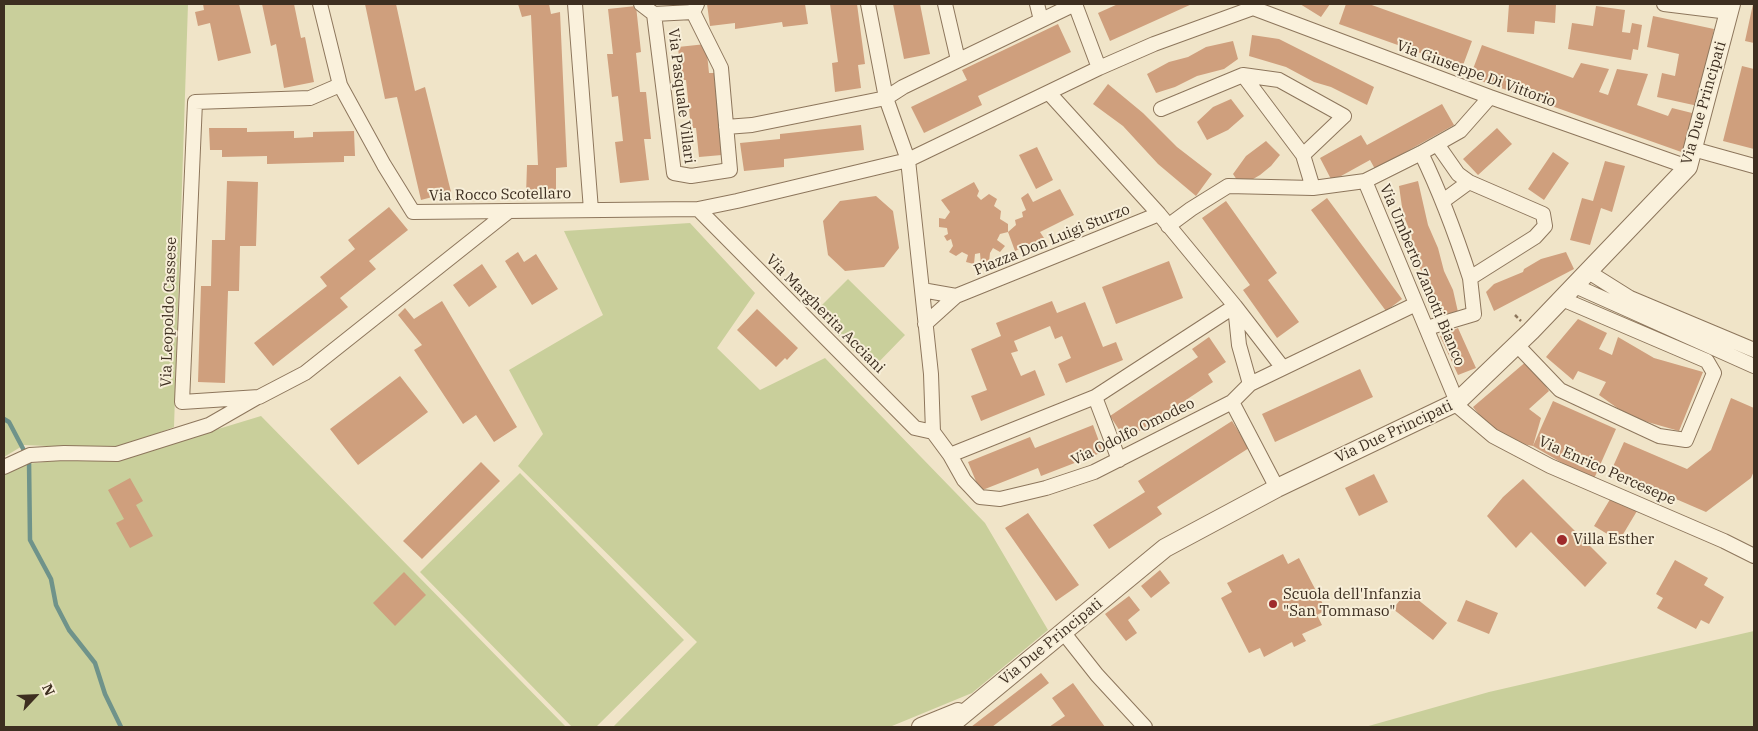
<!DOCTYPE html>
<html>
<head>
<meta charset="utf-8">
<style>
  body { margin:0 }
  #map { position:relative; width:1758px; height:731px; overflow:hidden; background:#f0e4c8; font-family:"IBM Plex Serif",serif }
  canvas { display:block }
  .frame { position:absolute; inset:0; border:5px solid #3d2e20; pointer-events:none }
  .north { position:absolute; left:10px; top:671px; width:50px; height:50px; -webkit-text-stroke:4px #f7eed8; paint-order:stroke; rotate:65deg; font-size:14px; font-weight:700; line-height:20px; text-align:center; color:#3d2e20 }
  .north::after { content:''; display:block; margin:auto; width:18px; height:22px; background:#3d2e20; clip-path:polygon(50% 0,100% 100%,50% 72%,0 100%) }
</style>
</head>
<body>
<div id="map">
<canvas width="1758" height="731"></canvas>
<div class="frame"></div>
<div class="north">N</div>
</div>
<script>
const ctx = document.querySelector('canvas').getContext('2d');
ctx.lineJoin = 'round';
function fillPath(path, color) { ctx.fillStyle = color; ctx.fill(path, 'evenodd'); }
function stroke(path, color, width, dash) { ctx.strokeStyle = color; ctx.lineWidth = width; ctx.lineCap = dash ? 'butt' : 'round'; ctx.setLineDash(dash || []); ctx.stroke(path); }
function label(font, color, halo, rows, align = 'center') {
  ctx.font = font + ' "IBM Plex Serif",serif'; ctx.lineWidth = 4; ctx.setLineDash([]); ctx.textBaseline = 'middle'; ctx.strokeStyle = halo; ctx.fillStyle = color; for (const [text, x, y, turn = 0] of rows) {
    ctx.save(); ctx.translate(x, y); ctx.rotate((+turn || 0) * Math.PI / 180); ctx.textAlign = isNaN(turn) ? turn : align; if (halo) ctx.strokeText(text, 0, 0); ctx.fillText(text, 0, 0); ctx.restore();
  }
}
fillPath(new Path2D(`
  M4,4H188L174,427L116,449L24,445L4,457Z
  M690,223L755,293L717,348L760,390L825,358L985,523L1048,630L972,693L892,726L865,727H613L697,642L518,466L543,434L509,370L603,315L564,231Z
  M848,279L905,335L872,369L815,312Z
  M261,416L566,727H4V472L18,465L80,458H123Z
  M520,473L684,640L596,727H572L420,572Z
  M1754,631V727H1365L1489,692Z`), '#c9cf9b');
stroke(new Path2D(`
  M4,419L9,422L29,460L30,540L51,579L56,605L69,630L95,663L105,694L121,727`), '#6f938a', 4.5);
fillPath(new Path2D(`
  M203,4H239L251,53L218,61L210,23L198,26L195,12L204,10Z
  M262,4H294L301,38L305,37L314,82L284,88L276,44L271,46Z
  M365,4H396L415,91L425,87L451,192L421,200L397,97L385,99Z
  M518,4H549L551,14L560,12L567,167L556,168V194L526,195L527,165H538L531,15L522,17Z
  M707,4H805L808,24L783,27L782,22L735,29V23L710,26Z
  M830,4H857L865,64L858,65L861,88L835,92L832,63L838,62Z
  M893,4H920L930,54L904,59Z
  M1118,4H1192L1110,41L1098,13Z
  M1300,4H1330L1321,17Z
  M1346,4H1369L1472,41L1462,68L1339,24Z
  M1509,4H1556L1555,23L1535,21L1534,34L1507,32Z
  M1753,4H1754V43L1745,41Z
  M636,6L641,52L636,53L640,92H646L651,139H644L649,180L620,183L615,142L623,141L618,96L612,97L607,54H613L608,9Z
  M1596,6L1625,10L1622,32L1630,33L1632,23L1642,25L1638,50L1633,49L1631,60L1568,49L1572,23L1593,26Z
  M1653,16L1714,29L1698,106L1657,97L1662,73L1675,76L1679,54L1647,47Z
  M1058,24L1071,52L978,96L982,105L924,133L911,107L967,80L962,70Z
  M1252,35L1279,39L1374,87L1367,105L1331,87L1314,82L1286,67L1249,56Z
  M1233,41L1238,59L1224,69L1197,76L1175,87L1156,93L1147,74L1169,62L1188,57L1206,47Z
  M706,44L709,73H714L722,155L699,157L696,128H691L686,80H681L678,47Z
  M1482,45L1573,78L1581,63L1609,69L1599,92L1608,95L1617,69L1648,74L1637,105L1668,116L1672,108L1696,114L1687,154L1470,77Z
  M1742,66L1754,69V149L1723,141Z
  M1108,84L1143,113L1177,147L1212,174L1196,196L1158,164L1123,126L1093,104Z
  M1231,99L1244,116L1228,130L1207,140L1197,122L1213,107Z
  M1442,104L1454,125L1375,169L1370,160L1332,181L1320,158L1361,135L1367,145Z
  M861,125L864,150L784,159V167L744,171L740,143L780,139V134Z
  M209,128H247V132L294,131V138L313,137V132L354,131L355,156H344V162L267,164V156L222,157V150H210Z
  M1497,128L1512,144L1478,175L1463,159Z
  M1266,141L1280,155L1271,166L1260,175L1241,186L1233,174L1246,156Z
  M1037,147L1053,180L1036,189L1019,155Z
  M1553,152L1569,163L1544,200L1528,189Z
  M1605,161L1625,166L1612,212L1601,208L1590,245L1570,240L1582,198L1593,201Z
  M227,181L258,182L256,246H240L239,291H228L225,383L198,382L201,286H211L212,240H225Z
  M1418,181L1428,225L1438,248L1444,271L1453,290L1458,312L1441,317L1426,278L1416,262L1411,234L1403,214L1399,186Z
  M974,182L979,191L977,196L981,200L989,194L997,199L994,206L1001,211L1000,219L1008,224V232L1016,225L1015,220L1023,217L1022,212L1026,210L1021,198L1028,193L1033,202L1060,189L1074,215L1040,232L1044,238L1015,251L1008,232L1000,234L997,240L1005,246L1000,252L993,248L990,253L989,262L981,264L980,253L975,254L974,264L966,262L968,255L962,252L956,256L949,252L953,246L951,239L947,241L944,236L948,234L947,228L939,227V218L945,219L950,212L941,200Z
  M876,196L893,211L899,248L884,267L845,271L828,255L823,221L840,201Z
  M1327,198L1402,299L1386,311L1311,210Z
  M1226,201L1277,273L1268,280L1299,322L1277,338L1243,290L1250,285L1202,218Z
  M389,207L408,230L369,261L376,269L340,298L348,307L273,366L254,343L327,286L320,277L355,249L348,240Z
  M518,252L524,262L536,254L558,289L532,305L505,261Z
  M1566,252L1574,269L1494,311L1486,292L1494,284L1523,272L1524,269L1541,259Z
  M1169,261L1183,298L1116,324L1102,287Z
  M482,264L497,287L469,307L453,285Z
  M442,301L517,427L494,442L476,415L463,424L414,350L422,345L398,315L405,308L414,319Z
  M1052,301L1057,313L1085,302L1103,347L1116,342L1123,360L1066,383L1058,364L1071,358L1062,336L1055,339L1050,326L1014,341L1018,351L1011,353L1021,376L1035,370L1045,395L981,421L971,396L987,390L971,349L1001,336L996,323Z
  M757,309L798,348L787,360L785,358L776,367L737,330Z
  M1578,319L1607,333L1599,349L1612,355L1618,337L1654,358L1703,372L1679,431L1630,417L1599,395L1606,382L1578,371L1573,380L1546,357Z
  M1458,328L1476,368L1458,375L1440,336Z
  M1209,337L1226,362L1208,374L1213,382L1126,440L1110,416L1198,357L1192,349Z
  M1528,360L1549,391L1529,409L1541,418L1533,446L1512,442L1487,425L1473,407Z
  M1360,369L1373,397L1275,442L1262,414Z
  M400,376L428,412L358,465L330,429Z
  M1731,398L1754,408V471L1751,478L1706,512L1611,471L1624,442L1687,469L1711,450Z
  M1553,401L1616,429L1593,481L1533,446Z
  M1232,421L1249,448L1157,507L1162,514L1109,549L1093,525L1145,492L1138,481Z
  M1093,425L1103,452L1041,476L1038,468L980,491L968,462L1030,437L1035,448Z
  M481,462L500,481L422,559L403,541Z
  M1374,474L1388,502L1359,516L1345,488Z
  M130,478L143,501L136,505L153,536L130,548L116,523L124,519L108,490Z
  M1523,479L1607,563L1585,587L1531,532L1516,548L1487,516L1503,497Z
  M1612,496L1637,511L1619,541L1594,526Z
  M1028,513L1079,585L1056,601L1005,528Z
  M1283,554L1288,564L1299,558L1326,610L1317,615L1322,625L1302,634L1306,641L1294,647L1292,642L1264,657L1260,648L1249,653L1221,598L1232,592L1227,583Z
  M1675,560L1708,578L1704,585L1724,597L1709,624L1701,620L1696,629L1657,608L1663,598L1656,594Z
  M1160,570L1170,583L1151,598L1141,586Z
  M404,572L426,595L395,626L373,603Z
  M1407,591L1447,623L1433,640L1393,609Z
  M1129,596L1140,610L1128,620L1137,633L1126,641L1105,614Z
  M1466,600L1498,613L1489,634L1457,621Z
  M1041,673L1049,683L992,727H971Z
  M1073,683L1105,727H1049L1065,716L1052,698Z`), '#cf9f7d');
const minor = new Path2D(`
  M320,4L340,85L384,165L413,212L698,209L737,201L908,160L931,374L933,432L950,455L964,480L980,497L1000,499L1046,488L1094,472L1232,402L1250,384L1416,304
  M575,4L591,210
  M641,4L654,14
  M945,4L958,60
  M1037,4L1041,20
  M1075,4L903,87L886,98L908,160L1099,68L1154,44L1253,8L1252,4
  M1075,4L1099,68
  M1258,4L1253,8L1490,97L1688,167
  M1664,4L1729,12
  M693,12L654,14L674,173L691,176L730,170L721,68L693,12L697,4
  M340,85L310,98L195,102L182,402L259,397L305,373L509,211
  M1049,93L1159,214L1235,306L1283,368
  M1161,109L1243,75
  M726,127L752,125L886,98L868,4
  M1693,149L1754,166
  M1421,153C1441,194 1456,235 1470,278L1535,237L1545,226L1543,214L1469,182L1458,174L1437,144
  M1303,155L1243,75L1279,80L1344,116L1303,155L1313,188
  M1365,181L1457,402
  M1443,201L1469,182
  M698,209L915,428L933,432
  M1168,226L1191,209L1228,186L1313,188L1365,181L1421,153L1460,131L1490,97
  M1587,271L1630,298L1754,350
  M1573,285L1754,366
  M922,290L956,296L1159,214
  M1235,306L1239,345L1250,384
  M925,324L956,296
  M1427,328L1474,314L1470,278
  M1517,345L1560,390L1659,436L1686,440L1714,373L1707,361L1562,299
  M1095,397L1119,460
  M1232,402L1277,488
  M1454,403L1493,436L1550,466L1724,541L1754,556
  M950,455L1095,397L1235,306
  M4,467L30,455L64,453L117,454L209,425L256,398
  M1063,632L1097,675L1145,727`);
const tertiary = new Path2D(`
  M921,727L958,712
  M948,727L1165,548L1277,488L1457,402L1531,331L1688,167L1731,4`);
stroke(minor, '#8d765c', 16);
stroke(tertiary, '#8d765c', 20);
stroke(new Path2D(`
  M1515,315L1521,321`), '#8d765c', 2.5, [4, 2.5]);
stroke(minor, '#faf1dc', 14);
stroke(tertiary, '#faf1dc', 18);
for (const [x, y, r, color] of [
  [1562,540,6,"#9e2a2b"],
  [1273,604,5,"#9e2a2b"]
]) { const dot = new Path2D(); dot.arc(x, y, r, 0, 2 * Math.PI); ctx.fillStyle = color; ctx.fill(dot); stroke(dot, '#f7eed8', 2); }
label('15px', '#3d2e20', '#f7eed8', [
  ["Via Giuseppe Di Vittorio",1476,74,20],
  ["Via Pasquale Villari",681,96,83],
  ["Via Due Principati",1704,103,-74],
  ["Via Rocco Scotellaro",500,195,-1],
  ["Piazza Don Luigi Sturzo",1052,240,-22],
  ["Via Umberto Zanotti Bianco",1422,275,67],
  ["Via Leopoldo Cassese",169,312,-88],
  ["Via Margherita Acciani",825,314,45],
  ["Via Odolfo Omodeo",1133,432,-26],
  ["Via Due Principati",1394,432,-25],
  ["Via Enrico Percesepe",1607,471,24],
  ["Via Due Principati",1051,642,-39]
]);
label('15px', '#3d2e20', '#f7eed8', [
  ["Villa Esther",1573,540],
  ["Scuola dell'Infanzia",1283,595],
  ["\"San Tommaso\"",1283,612]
], 'left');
</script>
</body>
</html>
